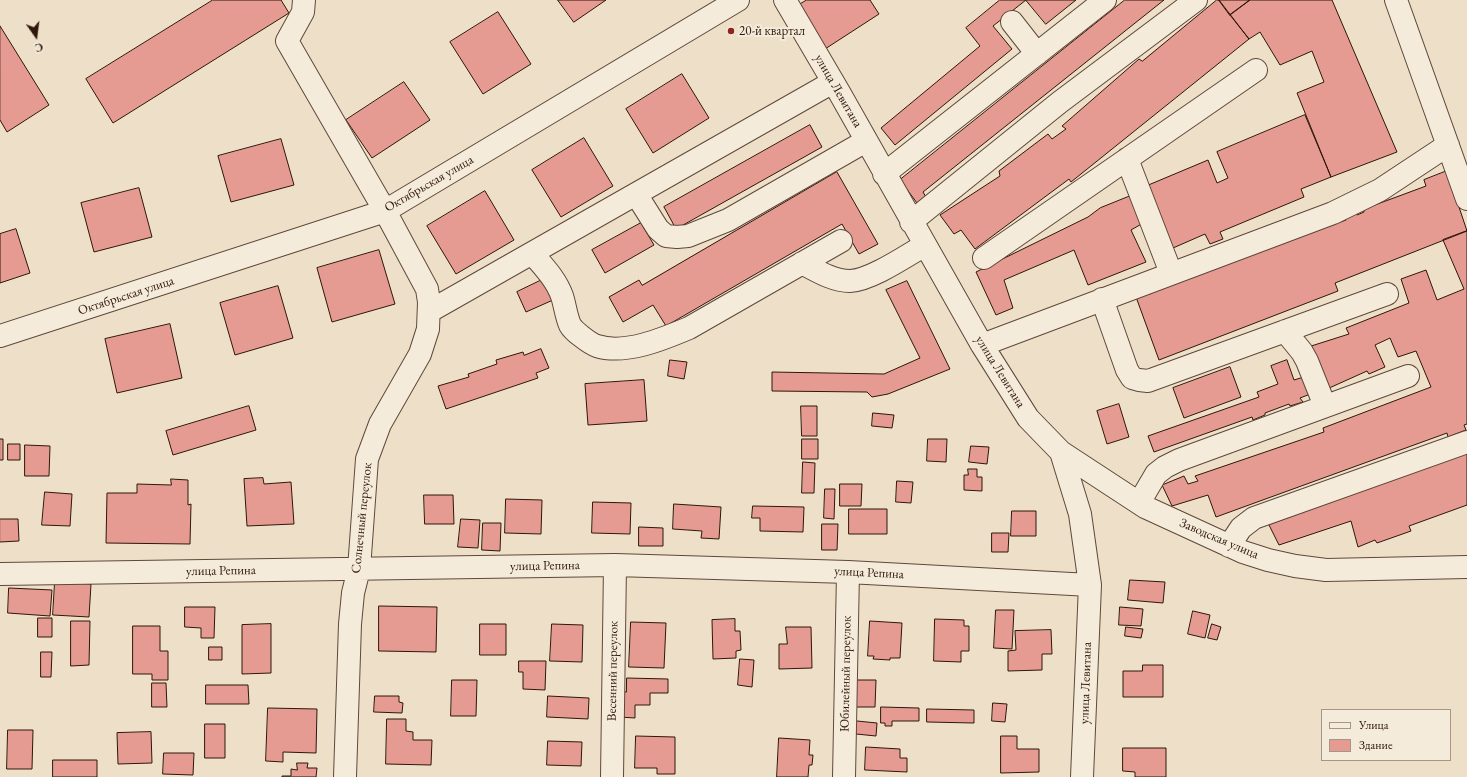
<!DOCTYPE html>
<html>
<head>
<meta charset="utf-8">
<style>
  body { margin:0 }
  #map { position:relative; width:1467px; height:777px; overflow:hidden; background:#eee0c8; font-family:"EB Garamond",serif }
  canvas { display:block }
  .legend { position:absolute; left:1321px; top:709px; width:130px; height:52px; box-sizing:border-box; background:#f4ebdb; border:1px solid #a59687; margin:0; padding:5px 7px; list-style:none; font-size:12px; color:#2f1609 }
  .legend li { display:flex; align-items:center; gap:8px; height:20px }
  .legend b { width:20px; border:1px solid #a59687 }
  .north { position:absolute; left:16px; top:16px; width:40px; height:40px; -webkit-text-stroke:3px #f4ebdb; paint-order:stroke; rotate:166deg; font-size:11px; font-weight:700; line-height:16px; text-align:center; color:#2f1609 }
  .north::after { content:''; display:block; margin:auto; width:14px; height:18px; background:#2f1609; clip-path:polygon(50% 0,100% 100%,50% 72%,0 100%) }
</style>
</head>
<body>
<div id="map">
<canvas width="1467" height="777"></canvas>
<ul class="legend">
<li><b style="height:5px;background:#f4ebdb"></b>Улица</li>
<li><b style="height:11px;background:#e59b92"></b>Здание</li>
</ul>
<div class="north">С</div>
</div>
<script>
const ctx = document.querySelector('canvas').getContext('2d');
ctx.lineJoin = 'round';
function fillPath(path, color) { ctx.fillStyle = color; ctx.fill(path, 'evenodd'); }
function stroke(path, color, width, dash) { ctx.strokeStyle = color; ctx.lineWidth = width; ctx.lineCap = dash ? 'butt' : 'round'; ctx.setLineDash(dash || []); ctx.stroke(path); }
function label(font, color, halo, rows, align = 'center') {
  ctx.font = font + ' "EB Garamond",serif'; ctx.lineWidth = 4; ctx.setLineDash([]); ctx.textBaseline = 'middle'; ctx.strokeStyle = halo; ctx.fillStyle = color; for (const [text, x, y, turn = 0] of rows) {
    ctx.save(); ctx.translate(x, y); ctx.rotate((+turn || 0) * Math.PI / 180); ctx.textAlign = isNaN(turn) ? turn : align; if (halo) ctx.strokeText(text, 0, 0); ctx.fillText(text, 0, 0); ctx.restore();
  }
}
const building = new Path2D(`
  M213,0H281L289,13L113,123L86,79Z
  M558,0H606L574,22Z
  M807,0H870L879,14L825,49L797,6Z
  M1000,0H1026L993,26L1012,49L895,145L881,128L980,46L966,28Z
  M1026,0H1076L1046,24Z
  M1125,0H1164L923,192L926,197L917,203L900,180Z
  M1217,0H1219L1249,39L1071,182L1069,179L975,249L961,230L954,234L940,215L1000,176L999,171L1048,134L1052,139L1066,129L1062,126L1139,59L1142,61Z
  M1219,0H1250L1230,15Z
  M1250,0H1332L1397,152L1331,177L1297,93L1324,82L1312,51L1280,65L1260,32L1249,39L1230,15Z
  M498,12L531,64L483,94L450,42Z
  M0,26L49,105L7,132L0,120Z
  M682,74L709,118L653,153L626,109Z
  M404,82L430,120L372,158L346,120Z
  M1305,115L1331,177L1301,189L1304,197L1220,232L1223,239L1210,244L1205,234L1173,248L1146,186L1208,160L1217,183L1228,178L1217,152Z
  M810,125L822,147L676,229L664,207Z
  M584,138L613,186L561,217L532,170Z
  M281,139L294,185L231,202L218,156Z
  M1447,171L1467,231L1335,283L1338,291L1159,360L1136,297L1346,220L1344,216L1356,211L1357,215L1364,212V209L1426,186L1424,180Z
  M837,172L878,244L859,254L842,224L666,326L653,305L623,322L609,297L639,280L642,285Z
  M139,188L152,237L94,252L81,203Z
  M485,191L514,240L456,274L427,226Z
  M1133,195L1145,222L1131,230L1146,262L1088,285L1074,250L1004,280L1013,308L996,315L976,272L1088,217L1100,208Z
  M641,223L654,245L605,273L592,250Z
  M16,229L30,273L0,283V234Z
  M1467,231V424L1464,425L1466,430L1448,437L1447,433L1216,517L1208,495L1172,506L1162,485L1184,476L1188,484L1198,481L1195,476L1324,432L1323,428L1431,387L1416,351L1398,357L1390,338L1375,345L1385,367L1369,374L1367,371L1327,389L1308,347L1349,334L1346,328L1409,303L1401,279L1426,270L1437,300L1464,289L1443,240Z
  M379,250L395,304L332,322L317,268Z
  M544,279L553,300L526,312L517,292Z
  M907,281L950,369L888,394L872,397L867,392L772,391V372L884,374L920,358L886,290Z
  M278,286L293,338L235,355L220,303Z
  M170,324L182,378L117,393L105,339Z
  M541,349L549,368L536,373L538,378L446,409L438,386L469,377L468,374L497,364L496,360L523,352L524,355Z
  M670,360L687,362L684,379L668,376Z
  M1287,360L1294,380L1307,376L1313,393L1300,398L1303,402L1290,406L1289,404L1265,413V415L1253,420L1252,417L1154,452L1148,436L1259,397L1257,392L1278,384L1271,366Z
  M1230,367L1241,397L1184,418L1173,388Z
  M644,380L647,421L588,425L585,384Z
  M1119,404L1129,437L1107,444L1097,411Z
  M249,406L256,430L173,455L166,431Z
  M801,406H817V436H802Z
  M873,413L894,415L892,428L872,426Z
  M0,439H3V460H0Z
  M802,439H818V459H802Z
  M928,439H947L946,462L927,461Z
  M8,444H20V460H8Z
  M25,445L50,446L49,476H25Z
  M971,446L989,447L987,464L969,462Z
  M1467,453V505L1409,526L1411,531L1377,543L1375,540L1358,547L1351,521L1279,545L1269,525Z
  M803,462L815,463L814,493H802Z
  M968,469H977V477H982V491L964,490V475H968Z
  M263,478L264,484L291,482L294,524L247,526L244,479Z
  M171,479L188,480V505L191,504L190,544L106,543L107,493H137V484L171,485Z
  M897,481L913,482L911,503L896,502Z
  M840,484H862L861,506H840Z
  M825,489H835L834,519L824,518Z
  M45,492L72,494L70,526L42,525Z
  M424,495H453L454,524H425Z
  M506,499L542,500L541,534L505,533Z
  M593,502L631,503L630,534L592,533Z
  M674,504L721,507L719,539L701,538L702,531L673,529Z
  M753,506L804,507L803,532L760,531V518H752Z
  M849,509H887V534H849Z
  M1012,511H1036V536H1011Z
  M0,519H18L19,541L0,542Z
  M461,519L480,520L478,548L458,547Z
  M483,523H501L500,551L482,550Z
  M822,524H838L837,550H822Z
  M639,527L663,528V546H639Z
  M992,533H1009L1008,552H992Z
  M1130,580L1165,582L1163,603L1128,600Z
  M55,582L91,584L89,617L53,615Z
  M9,588L52,590L50,616L8,613Z
  M379,606L437,607L436,652L379,651Z
  M185,607H215L214,638H201V628L185,627Z
  M1120,607L1143,609L1141,626L1119,625Z
  M996,610H1014L1012,649L994,648Z
  M1193,611L1210,615L1205,638L1188,634Z
  M38,618H52V637H38Z
  M735,619V631H740L741,650L736,651V658L713,659L712,620Z
  M935,619L964,620V626H969V651H961V662L934,661Z
  M71,621H90L89,665L71,666Z
  M870,621L902,623L900,658H890V660L873,659L874,656H868Z
  M631,622L666,623L664,668L629,667Z
  M271,624V673L242,674V625Z
  M480,624H506V655H480Z
  M552,624L583,625L582,662L550,661Z
  M1212,624L1221,627L1217,640L1208,638Z
  M133,626H160V651H168V680H152V674H133Z
  M786,627H811L812,668L779,669V644H787Z
  M1126,627L1143,629L1141,638L1125,636Z
  M1051,630L1052,654H1042V670L1008,671V651L1016,650L1015,631Z
  M209,647H222V660H209Z
  M41,652H52L51,677H41Z
  M740,659L754,660L752,687L738,685Z
  M519,661H546L545,690L523,689V672H519Z
  M1143,665H1163V697H1123V671H1142Z
  M627,678L668,679V693H650V705H635V718L619,717L620,691L626,692Z
  M452,680H477L476,716H451Z
  M857,680H876L875,707H856Z
  M152,683H166L167,707H152Z
  M206,685H248L249,704H206Z
  M375,696H399V702L403,703L402,713L374,712Z
  M548,696L589,698L588,719L547,717Z
  M993,703L1007,704L1005,722L992,721Z
  M881,707L919,708V721H892V726H885V723H881Z
  M268,708L317,709L316,753L283,752V762L266,761Z
  M927,709L974,710V723L927,722Z
  M387,719H406V731L413,732V740H432L431,765L386,764Z
  M857,721L877,723L876,736L856,734Z
  M205,724H225V758H205Z
  M8,730H33L32,769H7Z
  M151,732L152,763L118,764L117,733Z
  M636,736L675,737V774H657V768H635Z
  M1001,736H1017V749H1039V772L1001,773Z
  M779,738L810,740L809,755H813L812,765H809L808,777H777Z
  M548,741L582,742L581,766L547,765Z
  M866,747L900,749V758H907V772L865,770Z
  M1123,748H1166V777H1135V772L1123,771Z
  M164,753H194L193,775L163,774Z
  M53,760H97V777H53Z
  M297,763H308L307,768H317L316,777H282V776H291V769L297,770Z`);
fillPath(building, '#e59b92');
stroke(building, '#2f1609', 1);
const minor = new Path2D(`
  M304,0L303,12L287,41L385,211L427,289L429,302L428,329L420,354L380,424L367,459L359,569L353,593L350,624L345,777
  M785,0L839,92L982,345L1028,418L1061,452L1080,514L1090,585L1082,777
  M1396,0L1467,199
  M1012,22L1037,54
  M1127,159L1171,273
  M884,174L1105,0
  M636,194L658,229L666,236L677,237L688,236L728,220L866,141
  M911,222L1060,102L1196,0
  M532,253C543,266 556,279 562,296C565,305 566,316 570,325C573,330 577,333 581,336C586,340 591,344 597,346C625,355 663,339 689,328L841,241
  M984,258L1256,70
  M802,263C817,271 833,281 850,281C871,280 906,256 925,245
  M1102,299L1127,370L1132,378L1139,380L1148,381L1387,294
  M430,311L833,82
  M1285,331L1302,352L1307,361L1325,406
  M0,336L385,211L738,0
  M982,345L1333,213L1380,190L1448,145
  M1061,452L1145,507L1243,552L1268,560L1295,566L1326,570L1467,567
  M1139,503L1156,474L1165,467L1179,460L1408,376
  M1229,546L1241,528L1254,518L1467,442
  M0,574L615,565L848,572L1090,585
  M612,777L615,565
  M844,777L848,572`);
stroke(minor, '#5f4839', 24);
stroke(minor, '#f4ebdb', 22);
for (const [x, y, r, color] of [
  [731,31,4,"#8f2418"]
]) { const dot = new Path2D(); dot.arc(x, y, r, 0, 2 * Math.PI); ctx.fillStyle = color; ctx.fill(dot); stroke(dot, '#f4ebdb', 1.5); }
label('13px', '#2f1609', '#f4ebdb', [
  ["20-й квартал",739,31]
], 'left');
label('13px', '#2f1609', '#f4ebdb', [
  ["улица Левитана",838,91,60],
  ["Октябрьская улица",429,184,-30],
  ["Октябрьская улица",126,296,-18],
  ["улица Левитана",1000,372,58],
  ["Солнечный переулок",362,518,-84],
  ["Заводская улица",1219,539,23],
  ["улица Репина",545,566,-1],
  ["улица Репина",221,571,-1],
  ["улица Репина",869,573,3],
  ["Весенний переулок",613,671,-89],
  ["Юбилейный переулок",846,674,-89],
  ["улица Левитана",1086,683,-88]
]);
</script>
</body>
</html>
